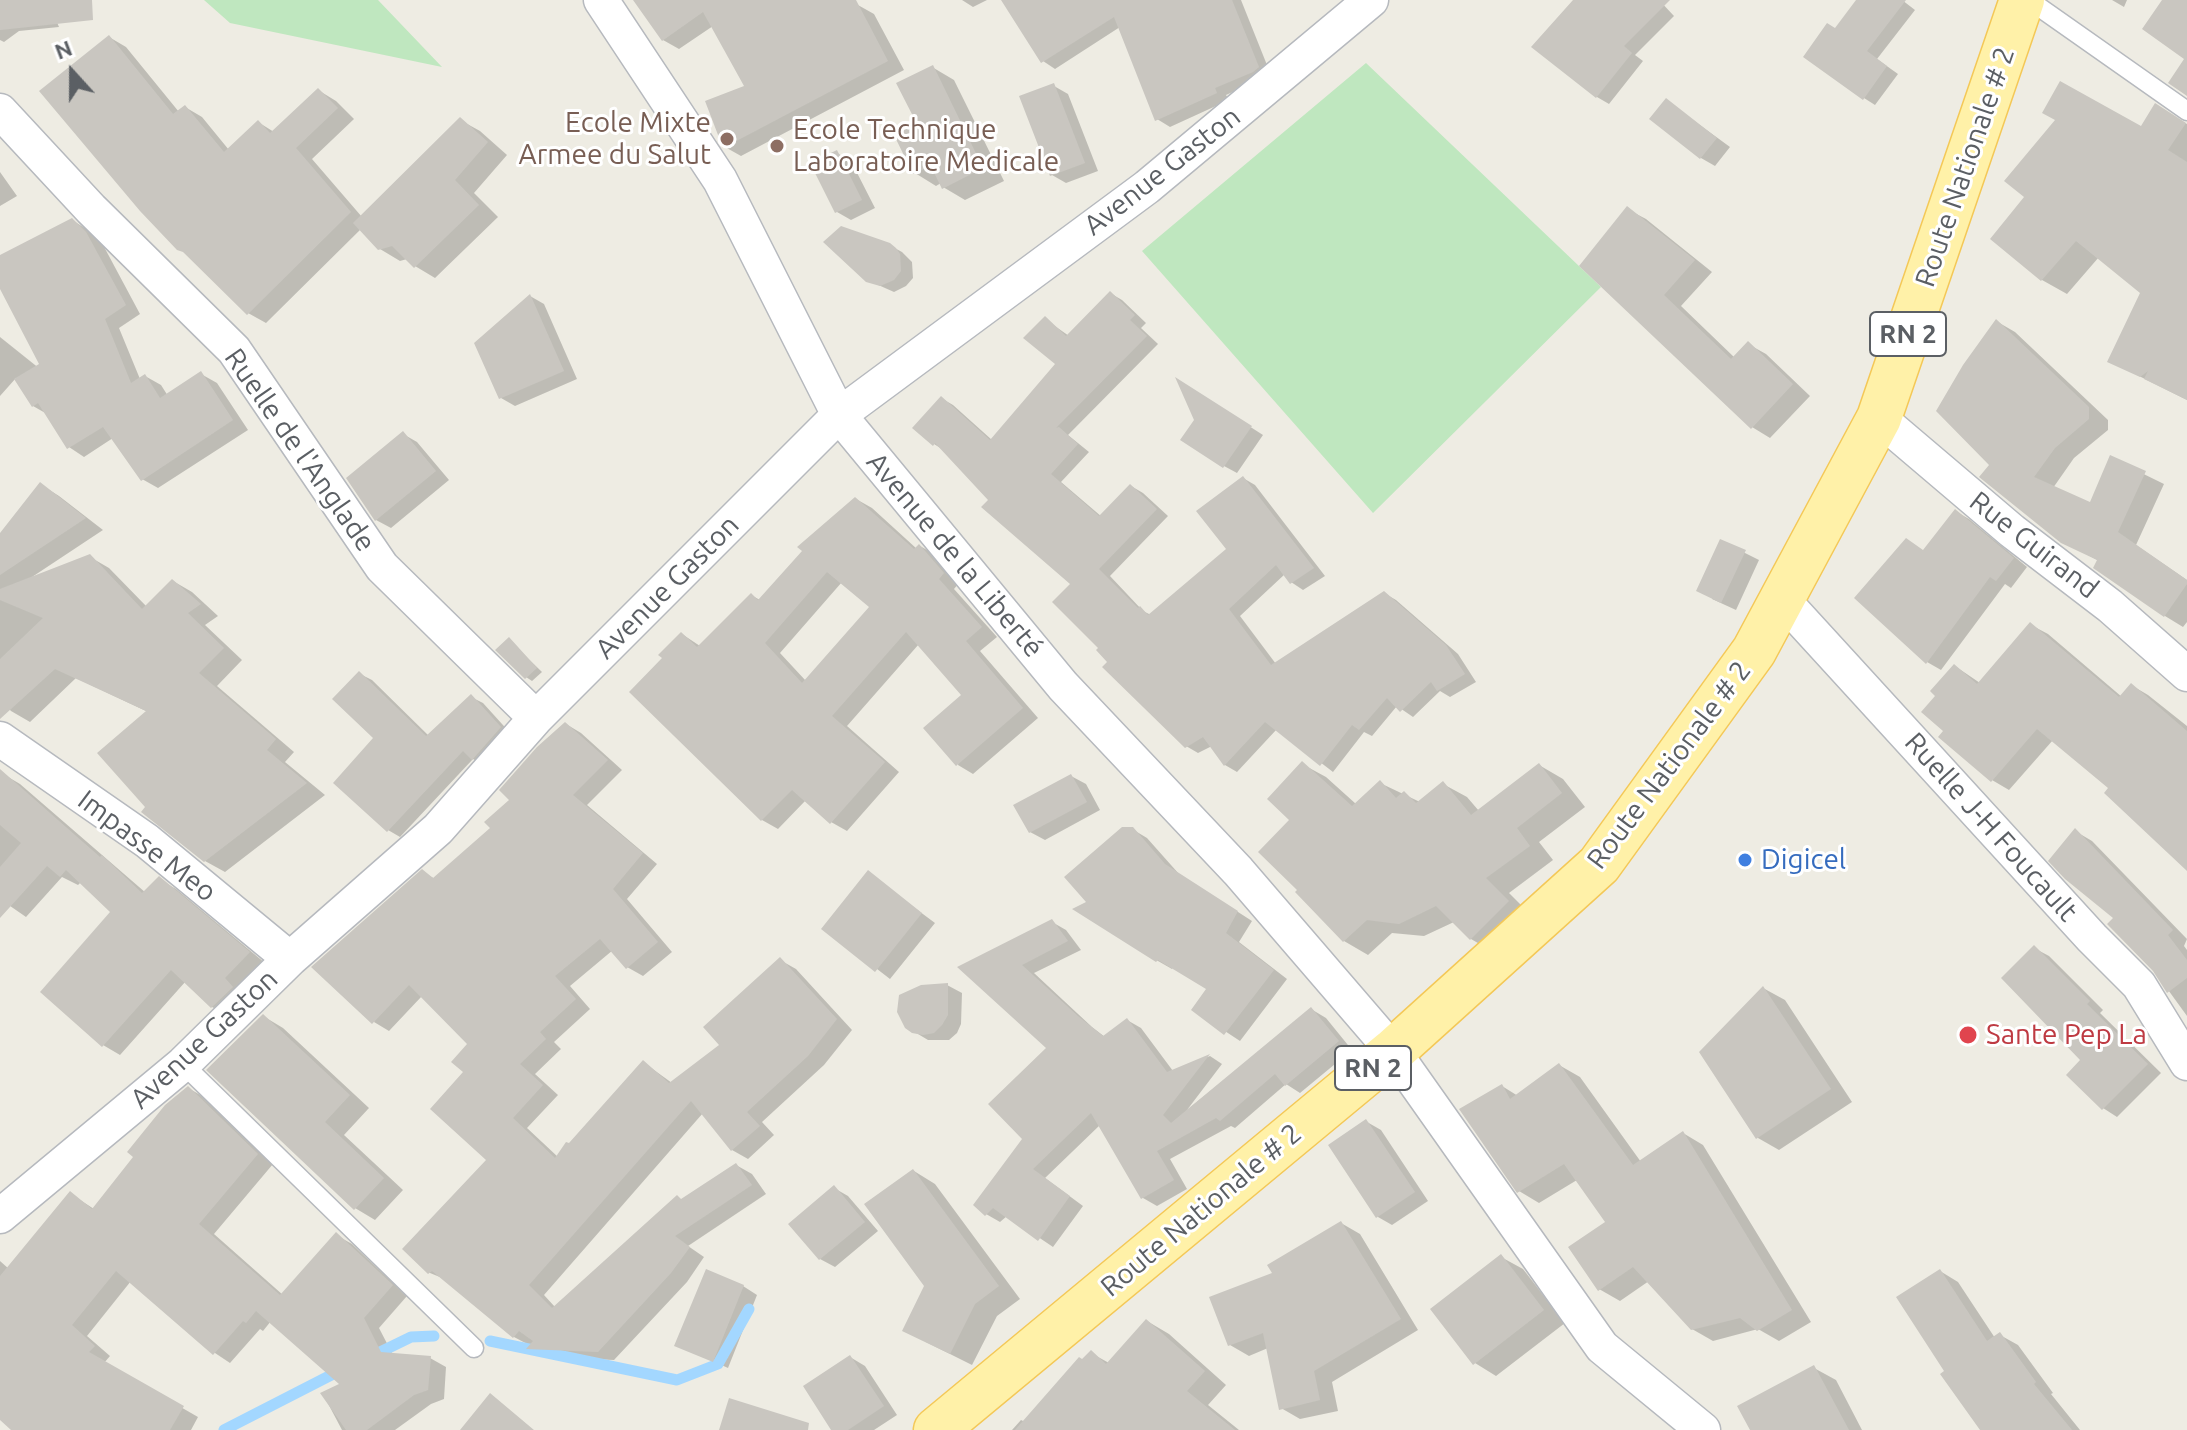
<!DOCTYPE html>
<html>
<head>
<meta charset="utf-8">
<style>
  body { margin:0 }
  #map { position:relative; width:2187px; height:1430px; overflow:hidden; background:#eeece3; font-family:Ubuntu,sans-serif }
  canvas { display:block }
  .north { position:absolute; left:32px; top:32px; width:80px; height:80px; -webkit-text-stroke:6px #fff; paint-order:stroke; rotate:339deg; font-size:22px; font-weight:700; line-height:32px; text-align:center; color:#5b5f64 }
  .north::after { content:''; display:block; margin:auto; width:28px; height:36px; background:#5b5f64; clip-path:polygon(50% 0,100% 100%,50% 72%,0 100%) }
</style>
</head>
<body>
<div id="map">
<canvas width="2187" height="1430"></canvas>
<div class="north">N</div>
</div>
<script>
const ctx = document.querySelector('canvas').getContext('2d');
ctx.lineJoin = 'round';
function fillPath(path, color) { ctx.fillStyle = color; ctx.fill(path, 'evenodd'); }
function stroke(path, color, width, dash) { ctx.strokeStyle = color; ctx.lineWidth = width; ctx.lineCap = dash ? 'butt' : 'round'; ctx.setLineDash(dash || []); ctx.stroke(path); }
function label(font, color, halo, rows, align = 'center') {
  ctx.font = font + ' Ubuntu,sans-serif'; ctx.lineWidth = 6; ctx.setLineDash([]); ctx.textBaseline = 'middle'; ctx.strokeStyle = halo; ctx.fillStyle = color; for (const [text, x, y, turn = 0] of rows) {
    ctx.save(); ctx.translate(x, y); ctx.rotate((+turn || 0) * Math.PI / 180); ctx.textAlign = isNaN(turn) ? turn : align; if (halo) ctx.strokeText(text, 0, 0); ctx.fillText(text, 0, 0); ctx.restore();
  }
}
fillPath(new Path2D(`
  M204,0H378L442,67L230,23Z
  M1366,63L1601,287L1373,513L1142,251Z`), '#bfe7bf');
fillPath(new Path2D(`
  M0,0H48L59,27L19,31L4,42L0,40Z
  M636,0H849L874,14L904,70L741,156L725,147L746,87L713,26L679,49L663,40Z
  M962,0H987L973,7Z
  M1003,0H1241L1271,75L1226,95L1229,100L1170,127L1157,119L1120,27L1055,69L1043,61Z
  M1579,0H1659L1674,16L1635,55L1643,61L1609,104L1597,97Z
  M1858,0H1902L1915,10L1877,59L1898,74L1875,105L1864,98L1836,30Z
  M2112,0H2127L2124,7Z
  M109,37L126,47L179,112L185,107L202,117L229,150L258,122L274,132L318,90L336,101L354,119L312,159L362,217L460,120L480,131L507,155L474,193L498,217L435,278L415,266L407,259L400,261L380,249L361,229L266,323L248,313Z
  M932,67L954,80L1004,181L965,200L943,187L941,183L936,186L915,173L920,125Z
  M1054,86L1068,94L1098,171L1066,183L1052,175Z
  M1667,101L1730,147L1715,166L1701,158Z
  M2156,106L2187,124V400L2109,361L2142,293L2099,257L2067,294L2042,280L1992,238L2142,128Z
  M837,153L851,161L875,208L851,220L837,212Z
  M0,172L17,196L0,206Z
  M1627,209L1646,219L1712,272L1681,306L1735,358L1748,344L1766,354L1810,396L1770,438L1752,427L1582,265Z
  M72,220L88,230L102,243L140,314L119,328L140,379L145,376L161,385L168,396L201,374L217,383L248,430L158,488L142,479L113,438L84,457L69,447L47,414L33,406L16,378L0,396V337L45,373L0,284V257Z
  M889,245L902,252L912,262L913,278L906,286L894,292L867,280Z
  M1110,293L1122,300L1146,323L1141,328L1158,344L1068,435L1089,452L1061,482L1102,517L1131,486L1143,493L1168,516L1110,576L1143,611L1151,615L1229,550L1243,478L1255,485L1325,576L1303,590L1291,582L1285,574L1240,616L1276,664L1384,593L1396,600L1458,654L1476,682L1450,697L1440,691L1413,717L1397,706L1372,736L1364,732L1333,772L1277,729L1237,772L1225,765L1212,746L1198,753L1186,746L1110,662L1073,584L945,451L934,444L941,398L953,405L992,440L1058,364L1045,319L1069,336Z
  M530,296L544,304L577,379L515,406L501,398Z
  M1996,321L2015,332L2108,420V430L2074,458L2053,488L2091,505L2111,458L2164,484L2136,545L2187,580V622L2183,627L2165,616L2099,561L2062,541L1991,465Z
  M1188,387L1263,435L1237,473L1224,466L1196,420Z
  M403,434L417,442L449,480L391,528L376,520L348,478Z
  M40,484L59,496L103,530L32,577L90,557L109,568L147,607L173,581L192,592L218,616L205,625L242,660L217,686L294,752L285,762L325,795L225,872L205,861L148,807V712L76,678L30,722L11,711L0,699V537Z
  M856,499L872,508L917,549L920,546L936,555L959,583L954,589L997,637L980,651L1038,718L973,774L958,765L964,696L919,644L847,726L899,772L847,831L831,822L806,800L778,829L762,820L665,658L682,634L700,646L751,595L760,600ZM842,582L872,607L806,681L780,653Z
  M1955,511L1969,519L2027,567L2011,588L2005,584L1941,670L1927,662L1924,551Z
  M1721,541L1759,560L1736,610L1712,599Z
  M2031,625L2048,634L2122,697L2131,685L2148,695L2187,726V868L2111,788L2053,740L2009,790L1992,780L1946,731L1938,696L1955,666L1980,683Z
  M509,640L542,672L532,681L526,677Z
  M360,674L372,680L429,736L471,697L483,703L512,735L485,766L473,759L400,837L388,830L376,738Z
  M566,724L581,733L622,770L587,805L657,864L627,899L672,952L643,976L627,967L613,950L570,986L590,1009L554,1042L561,1049L535,1074L558,1095L527,1128L558,1157L643,1062L672,1083L722,1045L780,960L796,969L852,1030L824,1065L762,1122L774,1135L748,1159L732,1150L703,1113L544,1295L555,1307L682,1200L736,1165L752,1174L766,1194L688,1246L704,1257L687,1282L614,1360L544,1357L529,1349L531,1346L514,1337L447,1280L430,1273L404,1249L489,1160L466,1072L470,1044L422,996L389,1031L374,1022L423,872L435,879L493,828Z
  M1302,764L1326,777L1356,804L1380,783L1420,802L1443,784L1467,797L1479,811L1539,765L1563,779L1585,807L1539,842L1553,860L1509,893L1532,916L1495,953L1471,939L1454,922L1424,936L1392,933L1368,955L1344,941L1298,892L1292,820Z
  M3,774L20,784L146,893L159,879L176,889L265,963L229,1016L212,1007L186,981L120,1055L103,1045L113,912L81,882L78,885L62,877L26,917L0,899V778Z
  M1071,776L1086,784L1100,810L1045,840L1030,832Z
  M1132,829L1147,838L1179,874L1252,921L1239,942L1287,979L1240,1041L1193,1010L1209,989L1173,967L1172,969L1158,961L1076,909L1090,903Z
  M2075,831L2092,841L2187,939L2184,946L2187,950V1016L2116,918Z
  M868,873L935,923L890,979L824,928Z
  M1052,922L1066,930L1081,950L1034,973L1092,1027L1105,1037L1127,1020L1141,1028L1173,1071L1210,1056L1222,1064L1187,1110L1311,1009L1326,1018L1352,1050L1300,1093L1286,1084L1235,1128L1231,1126L1170,1159L1187,1189L1157,1206L1143,1198L1100,1125L1045,1178L1083,1206L1053,1247L1007,1216L1000,1222L986,1214L1024,1139L1049,1048L960,967Z
  M2034,948L2049,956L2103,1010L2100,1013L2161,1073L2117,1117L2103,1108Z
  M947,985L962,993L961,1024L957,1033L949,1040H928L913,1031Z
  M1763,988L1785,1000L1852,1102L1779,1150L1758,1138Z
  M263,1016L283,1028L369,1108L344,1135L403,1190L375,1220L355,1208Z
  M1559,1065L1580,1077L1641,1162L1683,1133L1703,1145L1811,1322L1779,1341L1758,1329L1713,1341L1692,1329L1649,1281L1620,1301L1599,1289L1608,1222L1577,1180L1539,1203L1519,1191L1502,1086L1518,1096Z
  M188,1088L204,1097L273,1164L214,1234L283,1295L336,1235L352,1244L407,1296L379,1328L393,1355L430,1358L446,1367L444,1399L431,1404L395,1430H342L323,1394L342,1384L271,1321L263,1331L260,1329L230,1363L215,1353L131,1281L87,1336L110,1356L104,1363L198,1417L191,1430H14L0,1418V1261L9,1269L71,1194L94,1209Z
  M1367,1122L1381,1130L1428,1201L1392,1225L1378,1217Z
  M914,1171L935,1184L1020,1299L997,1316L972,1365L926,1342V1286Z
  M834,1188L848,1196L878,1231L835,1267L820,1259Z
  M1341,1223L1360,1234L1418,1330L1332,1382L1338,1411L1300,1419L1281,1408L1268,1348L1249,1356L1230,1345L1275,1274Z
  M1501,1257L1523,1269L1565,1323L1496,1376L1475,1363Z
  M1940,1271L1958,1282L1995,1338L2000,1335L2018,1345L2053,1393L2051,1394L2080,1430H1982L1947,1372Z
  M743,1286L757,1295L728,1368L677,1345Z
  M1147,1321L1169,1334L1226,1385L1208,1405L1239,1430H1012L1021,1420L1025,1422L1091,1353L1109,1363Z
  M850,1357L865,1366L897,1415L874,1430H834Z
  M1814,1368L1836,1380L1862,1430H1752Z`), '#0003');
stroke(new Path2D(`
  M490,1341L677,1380L718,1364L749,1309
  M368,1358L411,1337L434,1336
  M224,1430L341,1370`), '#a3d7ff', 11);
fillPath(new Path2D(`
  M0,0H92L93,20L0,30Z
  M633,0H856L888,61L723,148L705,101L744,86L703,12L662,41Z
  M1001,0H1232L1259,67L1253,72L1215,88L1217,93L1155,121L1114,17L1041,63Z
  M1573,0H1670L1624,46L1632,53L1596,98L1531,47Z
  M1856,0H1906L1867,51L1887,66L1863,100L1803,57L1827,23L1835,28Z
  M2162,0H2187V96L2168,83L2184,59L2142,29Z
  M109,35L173,114L185,105L224,152L258,120L270,133L318,88L338,108L296,148L351,212L247,315L183,252L177,250L140,211L39,91Z
  M933,65L983,168L942,189L931,166L913,174L894,135L917,124L896,83Z
  M2060,81L2141,126L2155,103L2186,123L2168,150L2187,162V400L2144,379L2148,371L2140,377L2107,362L2140,293L2076,241L2041,281L1990,239L2024,197L2004,181L2055,120L2042,113Z
  M1054,83L1085,163L1050,176L1019,96Z
  M1666,98L1717,138L1700,159L1649,119Z
  M460,117L488,142L455,180L479,205L414,268L392,246L378,250L353,223Z
  M837,150L862,200L835,213L810,163Z
  M1627,206L1695,260L1664,295L1731,359L1748,341L1793,384L1751,429L1579,266Z
  M72,218L86,232L126,305L105,319L131,383L145,374L160,398L201,371L233,420L141,481L103,427L67,449L38,403L32,407L14,379L39,364L0,289V255Z
  M841,226L890,243L896,248L900,254L901,271L894,280L880,286L866,282L823,242Z
  M1110,291L1135,315L1130,320L1147,336L1056,428L1059,427L1078,444L1051,474L1099,516L1130,484L1157,509L1099,569L1138,608L1140,606L1148,615L1226,549L1196,511L1243,476L1314,568L1290,584L1276,565L1229,609L1271,665L1384,591L1446,645L1465,674L1437,691L1431,682L1400,712L1387,698L1359,730L1352,725L1320,766L1265,722L1224,766L1203,737L1185,748L1102,667L1107,662L1096,650L1098,648L1052,602L1070,584L981,507L988,500L935,443L933,446L912,428L941,396L990,440L1055,364L1023,338L1045,316L1066,336Z
  M530,294L564,371L499,399L474,343Z
  M1996,319L2089,407V419L2055,448L2034,477L2090,502L2110,455L2146,471L2118,532L2187,580V584L2164,617L2093,568L2097,560L2061,543L1979,477L1989,465L1936,411L1963,365Z
  M1175,377L1252,426L1223,468L1180,440L1194,420Z
  M403,431L436,471L375,521L346,478Z
  M40,482L86,518L0,575V533Z
  M855,497L914,549L919,544L944,573L939,579L982,627L966,641L1023,708L956,766L923,728L961,695L906,632L832,716L885,762L830,824L792,790L761,821L629,692L662,658L658,655L681,632L697,647L751,593L758,600L802,551L797,547ZM827,572L869,607L802,683L765,643Z
  M1955,509L2014,558L1996,581L1990,577L1926,664L1854,598L1906,538L1923,550Z
  M1720,539L1746,550L1721,603L1696,591Z
  M90,554L142,609L172,579L201,604L188,613L224,648L199,673L276,739L267,750L307,783L204,862L141,812L145,807L97,753L146,711L55,669L0,719V659L43,618L0,600V589Z
  M2030,622L2119,697L2131,683L2187,731V871L2104,793L2108,788L2037,729L1991,782L1938,737L1943,731L1921,712L1935,696L1930,691L1954,664L1977,684Z
  M509,637L537,668L525,679L495,650Z
  M359,671L426,736L471,694L501,727L472,760L463,751L387,832L333,783L373,738L332,699Z
  M565,722L608,760L573,795L643,853L613,889L658,942L626,969L600,939L555,976L576,999L540,1032L546,1039L520,1064L543,1085L513,1118L555,1158L566,1142L569,1143L643,1060L669,1083L719,1045L703,1027L780,957L837,1019L808,1056L747,1112L760,1126L731,1151L691,1101L529,1285L552,1308L677,1195L681,1199L736,1163L752,1185L675,1236L690,1247L671,1273L598,1352L526,1349L533,1341L519,1331L513,1338L432,1271L428,1274L402,1249L486,1160L430,1109L463,1072L451,1062L467,1044L409,985L372,1024L311,967L422,869L433,878L490,828L484,822L509,800L499,790L537,747Z
  M1302,761L1352,806L1380,780L1396,798L1404,791L1416,803L1443,781L1471,815L1539,763L1562,793L1517,828L1530,846L1486,878L1509,901L1470,940L1436,906L1399,924L1367,920L1343,942L1295,892L1297,890L1258,852L1289,820L1267,799Z
  M0,769L100,857L102,855L142,893L159,876L250,952L225,978L233,987L211,1008L171,970L102,1047L40,992L110,912L66,870L60,877L47,866L0,918V867L21,843L0,825Z
  M1071,774L1087,802L1029,833L1013,805Z
  M1122,827H1133L1165,864L1238,911L1226,933L1274,970L1224,1035L1191,1010L1206,989L1158,960L1156,962L1072,909L1086,902L1064,877Z
  M2075,828L2173,930L2168,935L2187,960V978L2167,993L2153,971L2107,924L2113,918L2065,879L2048,861Z
  M868,870L922,913L875,972L821,929Z
  M1052,919L1068,941L1022,965L1078,1016L1103,1036L1127,1018L1167,1072L1210,1054L1163,1115L1171,1123L1311,1007L1339,1041L1285,1086L1275,1074L1220,1121L1216,1118L1157,1151L1174,1180L1141,1199L1091,1113L1033,1169L1070,1196L1038,1241L993,1208L985,1216L973,1205L1022,1139L988,1104L1046,1048L957,967Z
  M2034,945L2090,1001L2087,1004L2148,1064L2102,1110L2066,1075L2080,1060L2001,978Z
  M948,983V1015L942,1025L934,1033L923,1035L912,1033L905,1028L897,1012L899,995L921,985Z
  M1763,986L1831,1089L1756,1139L1699,1052Z
  M263,1014L350,1095L325,1122L384,1178L354,1210L206,1070Z
  M1559,1063L1633,1165L1683,1131L1792,1310L1757,1331L1740,1318L1691,1330L1633,1267L1598,1291L1568,1247L1605,1222L1564,1164L1517,1193L1459,1109L1502,1084L1510,1099Z
  M188,1086L258,1154L199,1224L280,1295L336,1232L393,1285L364,1318L381,1352L431,1356L428,1390L414,1395L367,1430H346L320,1393L339,1384L256,1311L246,1323L243,1321L213,1355L116,1271L72,1325L95,1346L89,1352L184,1406L170,1430H11L0,1420V1276L70,1191L92,1209L133,1157L127,1152L165,1105Z
  M1366,1119L1415,1192L1376,1218L1328,1145Z
  M913,1169L999,1286L975,1304L950,1354L902,1331L924,1286L864,1204Z
  M834,1185L865,1222L819,1260L788,1224Z
  M1341,1221L1401,1319L1314,1371L1320,1400L1279,1410L1263,1333L1228,1346L1209,1297L1272,1273L1267,1265Z
  M1501,1254L1544,1310L1473,1365L1430,1309Z
  M706,1269L744,1285L713,1362L674,1346Z
  M1940,1269L1987,1341L2000,1332L2036,1382L2034,1384L2072,1430H1980L1940,1374L1944,1371L1896,1297Z
  M1146,1319L1205,1371L1187,1391L1235,1430H1015L1079,1357L1082,1359L1091,1350L1106,1364Z
  M850,1355L884,1406L848,1430H831L803,1386Z
  M1814,1365L1849,1430H1750L1737,1406Z
  M490,1393L534,1430H460Z
  M729,1398L809,1423L808,1430H719Z`), '#c9c6c0');
const lane = new Path2D(`
  M2029,0L2187,111
  M183,1064L474,1348`);
const street = new Path2D(`
  M601,0L720,180L839,415L1063,686L1238,871L1393,1051L1602,1347L1703,1430
  M0,111L91,209L234,350L382,567L536,718
  M1879,418L2012,531L2110,606L2187,674
  M1782,599L2092,938L2139,985L2187,1063
  M0,739L147,841L290,959
  M0,1216L183,1064L290,959L438,829L536,718L839,415L1147,187L1371,0`);
const primary = new Path2D(`
  M936,1430L1393,1051L1599,865L1754,651L1879,418L2022,0`);
stroke(lane, '#b6b9be', 21);
stroke(street, '#b6b9be', 37);
stroke(primary, '#f4c857', 47);
stroke(lane, '#fff', 18);
stroke(street, '#fff', 34);
stroke(primary, '#fff1a8', 44);
for (const [x, y, r, color] of [
  [727,139,8,"#8d6e63"],
  [777,146,8,"#8d6e63"],
  [1745,860,8,"#3f7fe0"],
  [1968,1035,10,"#e0444e"]
]) { const dot = new Path2D(); dot.arc(x, y, r, 0, 2 * Math.PI); ctx.fillStyle = color; ctx.fill(dot); stroke(dot, '#fff', 3); }
for (const [x, y, w] of [
  [1908,334,76],
  [1373,1068,76]
]) { const box = new Path2D(); box.roundRect(x - w / 2, y - 22, w, 44, 6); ctx.fillStyle = '#fff'; ctx.fill(box); stroke(box, '#5b5f64', 2); }
label('bold 26px', '#5b5f64', null, [
  ["RN 2",1908,334],
  ["RN 2",1373,1068]
]);
label('28px', '#785e54', '#fff', [
  ["Ecole Mixte",711,123],
  ["Armee du Salut",711,155],
  ["Ecole Technique",793,130,"left"],
  ["Laboratoire Medicale",793,162,"left"]
], 'right');
label('28px', '#5b5f64', '#fff', [
  ["Route Nationale # 2",1965,167,-71],
  ["Avenue Gaston",1162,171,-38],
  ["Ruelle de l'Anglade",300,450,55],
  ["Rue Guirand",2034,545,38],
  ["Avenue de la Liberté",955,555,50],
  ["Avenue Gaston",667,587,-45],
  ["Route Nationale # 2",1669,765,-53],
  ["Ruelle J-H Foucault",1991,827,48],
  ["Impasse Meo",147,846,37],
  ["Avenue Gaston",204,1039,-43],
  ["Route Nationale # 2",1201,1210,-40]
]);
label('28px', '#366cbe', '#fff', [
  ["Digicel",1761,860]
], 'left');
label('28px', '#be3a42', '#fff', [
  ["Sante Pep La",1986,1035]
], 'left');
</script>
</body>
</html>
